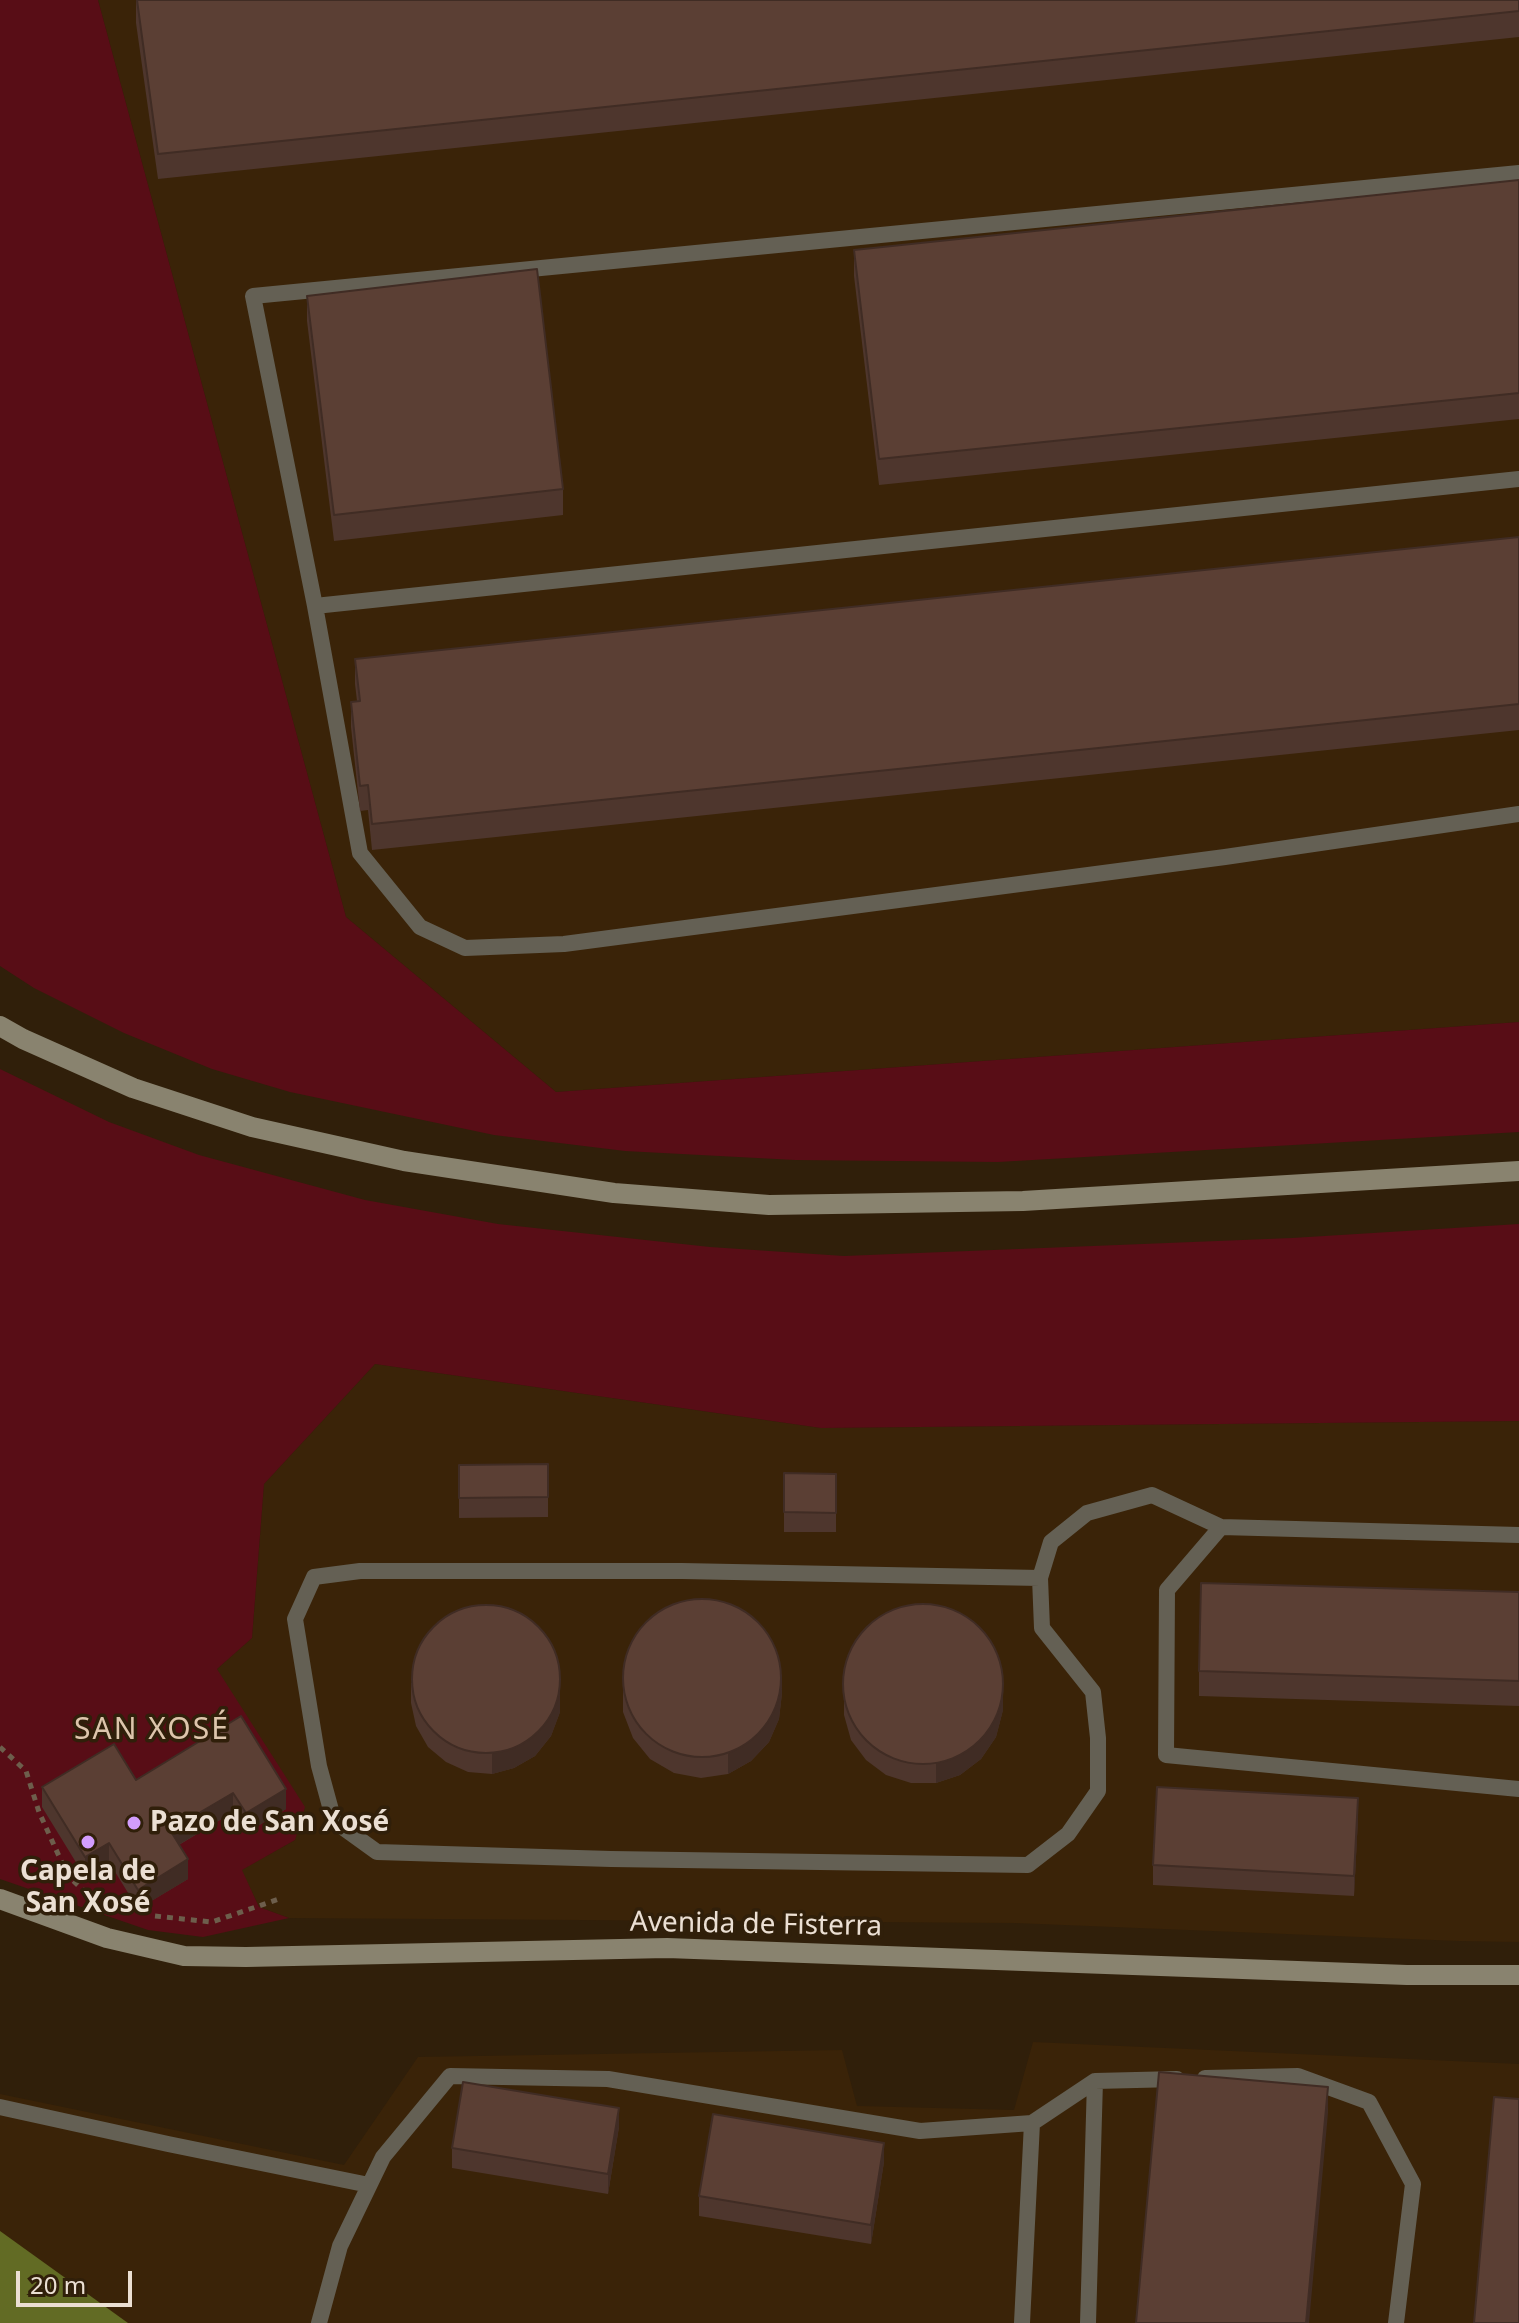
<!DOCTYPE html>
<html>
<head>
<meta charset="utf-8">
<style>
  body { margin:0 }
  #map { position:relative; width:1519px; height:2323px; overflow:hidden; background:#301f0a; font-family:"Noto Sans",sans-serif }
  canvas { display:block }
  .scale { position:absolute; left:16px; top:2271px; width:116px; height:36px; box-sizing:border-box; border:4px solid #ebdfd3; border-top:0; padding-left:10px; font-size:24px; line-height:28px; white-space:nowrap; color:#ebdfd3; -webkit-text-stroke:6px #301f0a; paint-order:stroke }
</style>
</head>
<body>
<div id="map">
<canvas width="1519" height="2323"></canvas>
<div class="scale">20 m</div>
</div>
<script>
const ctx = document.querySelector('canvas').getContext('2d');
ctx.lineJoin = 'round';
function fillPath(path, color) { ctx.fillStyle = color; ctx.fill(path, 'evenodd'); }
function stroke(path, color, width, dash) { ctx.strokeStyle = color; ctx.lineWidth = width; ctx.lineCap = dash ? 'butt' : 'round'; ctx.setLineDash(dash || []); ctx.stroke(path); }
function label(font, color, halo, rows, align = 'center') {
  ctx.font = font + ' "Noto Sans",sans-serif'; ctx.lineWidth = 7; ctx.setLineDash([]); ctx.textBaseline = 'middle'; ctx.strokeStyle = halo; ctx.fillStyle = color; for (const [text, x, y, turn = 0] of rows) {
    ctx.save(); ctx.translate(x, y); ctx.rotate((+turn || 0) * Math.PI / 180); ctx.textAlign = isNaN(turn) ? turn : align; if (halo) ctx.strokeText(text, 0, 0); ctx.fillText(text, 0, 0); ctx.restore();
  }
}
fillPath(new Path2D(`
  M98,0H1519V1022L556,1092L346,917Z
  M375,1364L821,1428L1519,1421V1942L1459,1941L1015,1923L289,1918L259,1907L241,1870L295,1840L217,1669L252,1638L264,1484Z
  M1033,2042L1519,2064V2323H0V2094L344,2165L418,2057L842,2050L857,2106L1014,2110Z`), '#3a2308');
fillPath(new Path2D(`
  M0,0H98L346,917L556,1092L1519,1022V1132L998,1162L795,1160L625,1151L494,1135L290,1092L212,1069L124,1033L34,988L0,966Z
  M0,1069L109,1122L199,1155L365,1200L498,1224L710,1247L844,1256L1292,1238L1519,1224V1421L821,1428L375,1364L264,1484L252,1638L217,1669L305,1807L295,1840L242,1870L259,1907L289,1918L203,1937L148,1930L0,1879Z`), '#580d16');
fillPath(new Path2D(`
  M0,2231L128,2323H0Z`), '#626b24');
stroke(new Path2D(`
  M0,1747L26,1771L39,1812L68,1876L96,1902
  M155,1916L212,1922L282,1898`), '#6d5e4c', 5, [6, 6]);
stroke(new Path2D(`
  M1519,173L253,296L315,606L1519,479
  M315,606L360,853L420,927L465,948L564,944L1225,857L1519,814
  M1519,1535L1221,1527L1167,1590L1166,1755L1519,1789
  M1040,1578L1042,1628L1093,1692L1098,1738V1791L1068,1834L1028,1865L611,1859L377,1852L334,1821L319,1766L295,1619L314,1577L360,1571H682L1040,1578L1051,1542L1087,1513L1152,1495L1221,1527
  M1205,2078L1298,2076L1369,2102L1413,2184L1396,2323
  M0,2107L168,2144L369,2185
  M319,2323L340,2246L383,2157L450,2076L608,2079L920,2131L1032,2123L1095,2081
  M1022,2323L1032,2123
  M1088,2323L1095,2081L1177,2079`), '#646054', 16);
stroke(new Path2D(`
  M0,1026L23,1039L133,1088L252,1127L404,1161L614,1193L769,1205L1023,1201L1519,1171
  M0,1899L107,1938L184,1956L246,1957L667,1948L1407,1975H1519`), '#89836f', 20);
fillPath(new Path2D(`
  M136,0H1519V37L158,179L136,23Z
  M1519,180V419L879,485L854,276V250Z
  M307,296L563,489V515L334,541L307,321Z
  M1519,537V730L372,850L368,810L360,811L351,727V702L357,701L355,684V659Z
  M548,1464V1517L459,1518V1465Z
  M784,1473L836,1474V1532H784Z
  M1519,1592V1706L1199,1696V1671Z
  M623,1665L782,1693L779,1719L769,1742L751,1761L728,1774L701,1778L674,1773L650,1759L633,1738L623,1712Z
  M560,1666V1712L551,1736L535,1756L514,1768L492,1774L468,1772L446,1762L428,1747L416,1726L411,1703V1683Z
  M844,1670L1003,1710L996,1737L981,1759L960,1775L936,1783H911L886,1775L866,1760L851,1740L844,1715Z
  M241,1716L286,1809L246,1833L233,1812L179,1845L188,1879L138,1909L109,1862L85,1877L42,1807V1787L136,1780Z
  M1358,1818L1354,1896L1153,1885V1865Z
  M619,2127L608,2194L452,2168V2148Z
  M884,2162L871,2244L699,2216V2196Z`), '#4e362d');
fillPath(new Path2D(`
  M782,1674V1693L779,1719L769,1742L751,1761L728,1774V1754Z
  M1003,1690V1710L996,1737L981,1759L960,1775L936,1783V1763Z
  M560,1692V1712L551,1736L535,1756L514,1768L492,1774V1754Z
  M286,1789V1809L246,1833V1813Z
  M233,1793V1812L170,1850V1830Z
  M1358,1798V1818L1354,1896V1876Z
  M109,1843V1862L85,1877V1857Z
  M188,1859V1879L138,1909V1890Z
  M1328,2087V2113L1309,2323H1306Z
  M619,2108V2127L608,2194V2174Z
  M884,2143V2162L871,2244V2225Z`), '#402c24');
const building = new Path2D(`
  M137,0H1519V11L158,154Z
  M1519,180V393L879,459L854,250Z
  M537,269L563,489L334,515L307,296Z
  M1519,537V704L372,824L368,785L360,786L351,702L360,701L355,659Z
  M548,1464V1497L459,1498V1465Z
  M784,1473L836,1474V1513L784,1512Z
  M1201,1583L1519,1592V1681L1199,1671Z
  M623 1678a79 79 0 1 1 158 0a79 79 0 1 1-158 0Z
  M843 1684a80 80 0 1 1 160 0a80 80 0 1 1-160 0Z
  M412 1679a74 74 0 1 1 148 0a74 74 0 1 1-148 0Z
  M241,1716L286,1789L246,1813L233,1793L170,1830L188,1859L138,1890L109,1843L85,1857L42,1787L114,1744L136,1780Z
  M1157,1787L1358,1798L1354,1876L1153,1865Z
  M1159,2072L1328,2087L1306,2323H1136Z
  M463,2082L619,2108L608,2174L452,2148Z
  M1494,2097L1519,2099V2323H1474Z
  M713,2114L884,2143L871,2225L699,2196Z`);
fillPath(building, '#5b3f34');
stroke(building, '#402c24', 2);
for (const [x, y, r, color] of [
  [134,1823,8,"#d29dfd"],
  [88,1842,8,"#d29dfd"]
]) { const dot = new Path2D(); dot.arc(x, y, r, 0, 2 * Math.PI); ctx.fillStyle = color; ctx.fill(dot); stroke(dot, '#301f0a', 3); }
label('bold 28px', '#ebdfd3', '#301f0a', [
  ["Pazo de San Xosé",150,1823],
  ["Capela de",88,1872,"center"],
  ["San Xosé",88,1904,"center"]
], 'left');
label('28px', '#ebdfd3', '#301f0a', [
  ["Avenida de Fisterra",756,1925,1]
]);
ctx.letterSpacing = '2px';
label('30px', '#ddc5ac', '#301f0a', [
  ["SAN XOSÉ",152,1730]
]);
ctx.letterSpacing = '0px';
</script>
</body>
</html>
